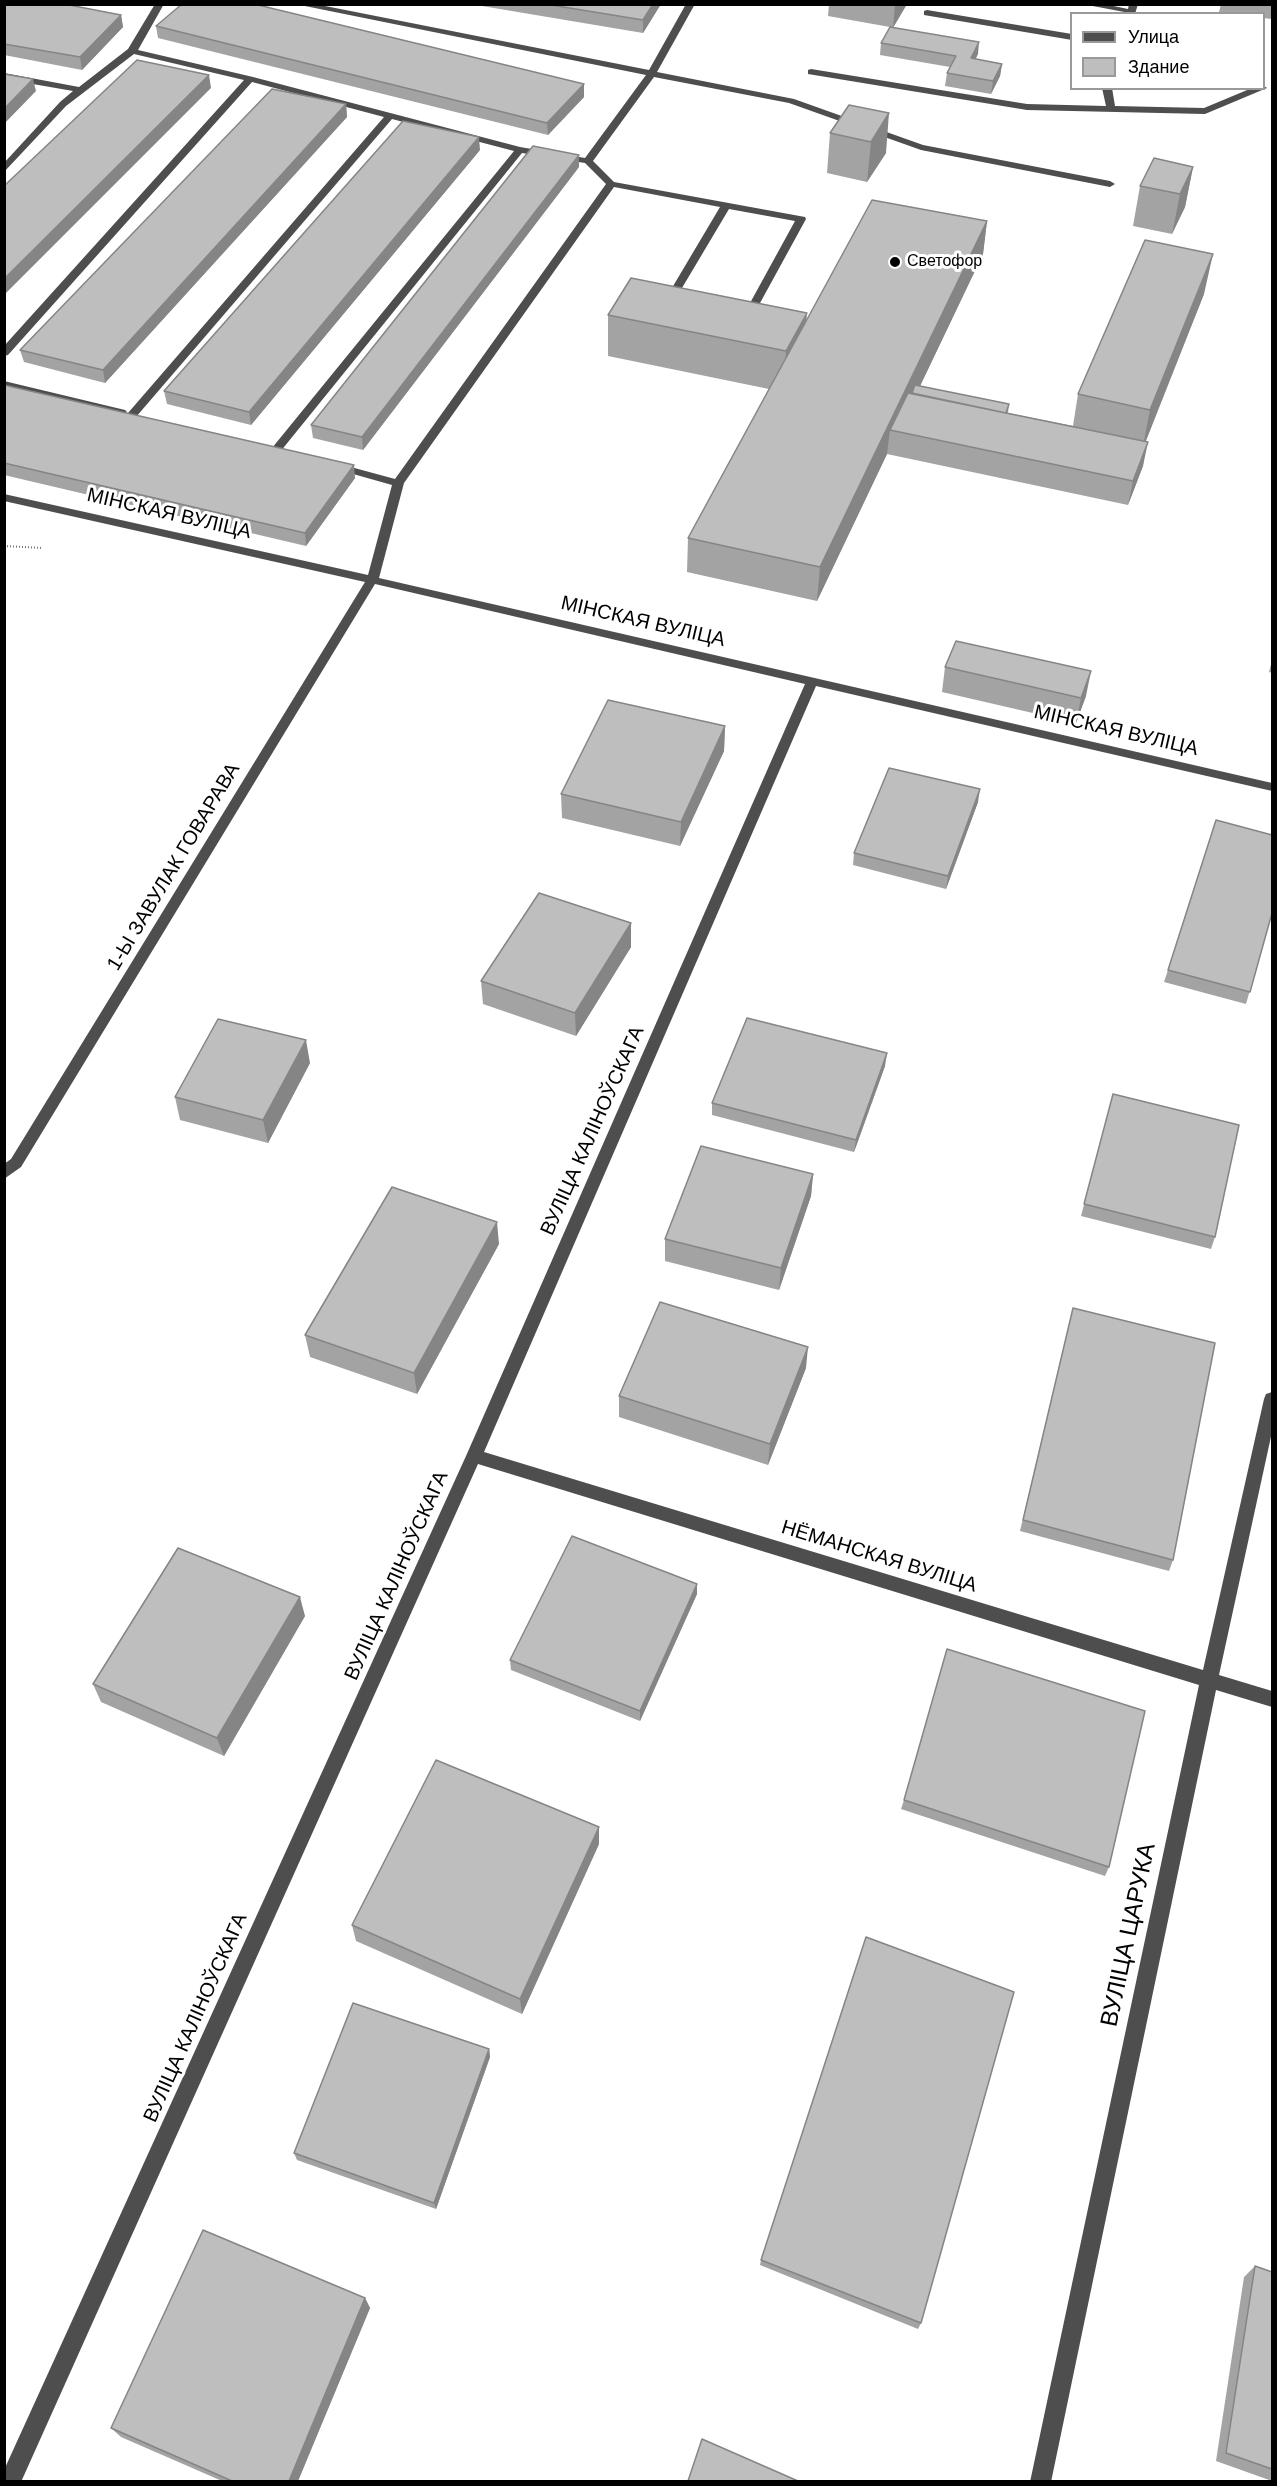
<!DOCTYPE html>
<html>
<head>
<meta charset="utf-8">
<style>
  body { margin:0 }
  #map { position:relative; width:1277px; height:2486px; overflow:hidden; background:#fff; font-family:Helvetica,sans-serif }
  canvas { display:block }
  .frame { position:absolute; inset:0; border:6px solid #000; pointer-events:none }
  .legend { position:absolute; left:1070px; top:12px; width:195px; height:78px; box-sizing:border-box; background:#fff; border:2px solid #999; margin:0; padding:8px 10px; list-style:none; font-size:18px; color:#000 }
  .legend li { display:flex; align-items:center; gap:12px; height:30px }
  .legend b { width:30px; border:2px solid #999 }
</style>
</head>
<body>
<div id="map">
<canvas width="1277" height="2486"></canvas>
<div class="frame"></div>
<ul class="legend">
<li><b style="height:8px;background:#4e4e4e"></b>Улица</li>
<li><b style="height:16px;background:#bebebe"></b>Здание</li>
</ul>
</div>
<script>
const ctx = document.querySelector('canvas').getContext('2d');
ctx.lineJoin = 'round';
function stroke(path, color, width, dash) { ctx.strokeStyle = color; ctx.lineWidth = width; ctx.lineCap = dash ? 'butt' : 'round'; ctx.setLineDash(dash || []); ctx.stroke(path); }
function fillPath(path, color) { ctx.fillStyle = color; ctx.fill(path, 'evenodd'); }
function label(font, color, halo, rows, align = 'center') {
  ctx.font = font + ' Helvetica,sans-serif'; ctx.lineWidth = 6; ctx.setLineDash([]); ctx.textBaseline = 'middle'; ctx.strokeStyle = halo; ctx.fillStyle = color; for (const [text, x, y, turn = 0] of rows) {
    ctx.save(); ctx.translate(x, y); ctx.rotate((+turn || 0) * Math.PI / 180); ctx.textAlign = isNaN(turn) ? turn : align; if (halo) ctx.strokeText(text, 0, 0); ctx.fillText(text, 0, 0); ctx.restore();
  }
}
stroke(new Path2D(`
  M4,546L43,548`), '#707070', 2, [1, 2]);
fillPath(new Path2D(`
  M155,4H164L138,50L253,77L520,147L585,158L646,75L295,4H315L649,70L686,4H695L657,72L794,99L923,145L1110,181L1115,184L1110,187L921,150L789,103L654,77L593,161L614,182L805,217L806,219L754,314L749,317L744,314L795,221L729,209L676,298L671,301L666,298L720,207L614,187L404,483L379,578L1272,783V791L816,686L484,1452L1203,1670L1264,1399L1266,1394L1272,1392V1432L1219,1675L1272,1691V1707L1216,1690L1051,2482H1030L1199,1685L478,1464L21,2482H4V2470L466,1456L805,684L375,584L21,1167L4,1179V1164L11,1159L365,582L4,501V494L368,575L392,485L332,468L330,466L336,463L395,479L606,184L585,163L522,153L280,452H272V448L514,151L392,119L136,417H128V413L384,117L252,82L8,355L4,356V346L244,80L134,54L66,106L4,172V163L60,102L73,91L4,79V73L79,87L128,49Z
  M1082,4H1104L1128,9L1129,4H1138L1135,14Z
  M927,10L1072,34V40L924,15V11Z
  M811,69L1027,104L1106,106L1102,88H1112L1115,106L1204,108L1252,88H1264V86L1267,88L1205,114L1027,110L808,74V70Z
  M4,381L125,410L127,412L121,415L4,387Z`), '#4e4e4e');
fillPath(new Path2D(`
  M4,4L121,15L123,27L82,70L4,55Z
  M470,4H661L643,33Z
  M829,4H907L893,27L978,54L975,59L1002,64L1000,76L991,94L945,86L947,73L950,67L880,55L881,43L890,27L828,16Z
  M1221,4H1272V19L1263,18V14H1230L1219,12Z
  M156,26L584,84V97L548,135L158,38Z
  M346,104L347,117L105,383L24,362L20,350Z
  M849,105L886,153L867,182L827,173L830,133Z
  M480,150L251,425L167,404L164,391Z
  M579,167L363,450L313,438L311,425Z
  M1193,167L1185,207L1172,234L1133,226L1140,186Z
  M987,221L983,254L920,386L1009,404L1008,413L1073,426L1078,394L1204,294L1145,441L1143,466L1128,505L887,454L817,601L687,572L688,538L769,389L608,356V315L806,320Z
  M4,385L355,478L306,546L4,475Z
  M1272,660V673L1269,672Z
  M945,667L1086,696L1076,723L942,692Z
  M725,726L724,751L680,846L562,818L561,794Z
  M978,802L946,889L853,865L854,853Z
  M1272,913L1246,1004L1164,982L1168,970Z
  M631,923V947L576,1036L483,1004L481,981Z
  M310,1063L268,1143L180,1120L175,1097Z
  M885,1066L854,1152L712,1115V1103Z
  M1113,1094L1215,1237L1211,1249L1081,1216Z
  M813,1174L811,1196L779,1290L665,1261V1239Z
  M499,1244L417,1394L310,1357L305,1335Z
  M1070,1320L1173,1560L1169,1571L1020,1531Z
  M806,1368L768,1465L619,1417V1396Z
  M697,1584V1594L640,1721L511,1670L510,1660Z
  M305,1616L224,1756L101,1702L93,1684Z
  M904,1800L1109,1867L1105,1876L901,1809Z
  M599,1844L522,2014L356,1941L352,1925Z
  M489,2049L490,2057L436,2209L297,2160L294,2153Z
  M761,2260L921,2323L918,2329L760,2265Z
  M1255,2266L1272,2272V2481L1216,2461L1244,2277Z
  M365,2298L370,2308L298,2481H222L121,2437L111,2428Z`), '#a3a3a3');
fillPath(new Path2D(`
  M653,4H661L643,33V20Z
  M895,4H907L893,28Z
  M121,15L123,27L82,70L80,57Z
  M979,42L978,54L970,71L971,58Z
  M1002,64L1000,76L991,94L993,81Z
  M209,75L211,88L4,295V279Z
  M33,79L36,91L4,124V109Z
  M584,84V97L548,135L547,123Z
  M346,104L347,117L105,383L103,370Z
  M889,113L886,153L867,182L871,142Z
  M479,137L480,150L251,425L249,412Z
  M579,155V167L363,450L362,437Z
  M1193,167L1185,207L1172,234L1180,194Z
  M987,221L983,254L911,405L890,430L887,454L817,601L820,567Z
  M1213,254L1204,294L1142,451L1150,410Z
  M807,313L804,354L783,392L786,351Z
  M1148,442L1143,466L1128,505L1133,481Z
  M354,465L355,478L306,546L305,533Z
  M1091,671L1086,696L1076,723L1081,698Z
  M725,726L724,751L680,846L681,822Z
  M980,789L978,802L946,889L948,876Z
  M631,923V947L576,1036L575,1013Z
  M306,1040L310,1063L268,1143L263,1120Z
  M887,1053L885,1066L854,1152L856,1140Z
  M813,1174L811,1196L779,1290L781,1268Z
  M497,1222L499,1244L417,1394L414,1373Z
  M808,1347L806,1368L768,1465L770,1444Z
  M697,1584V1594L640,1721V1711Z
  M300,1597L305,1616L224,1756L217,1738Z
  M599,1827V1844L522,2014L520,1999Z
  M489,2049L490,2057L436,2209L434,2203Z
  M365,2298L370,2308L298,2481H289Z`), '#858585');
const building = new Path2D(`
  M4,4H64L121,15L80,57L4,44Z
  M182,4H254L584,84L547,123L156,26Z
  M545,4H653L643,20Z
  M890,27L979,42L971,58L1002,64L993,81L947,73L956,56L881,43Z
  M137,60L209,75L4,279V186Z
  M4,74L33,79L4,109Z
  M272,89L346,104L103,370L20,350Z
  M849,105L889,113L871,142L830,133Z
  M403,121L479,137L249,412L164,391Z
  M533,146L579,155L362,437L311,425Z
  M1154,158L1193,167L1180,194L1140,186Z
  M872,200L987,221L820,567L688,538Z
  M1145,240L1213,254L1150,410L1078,394Z
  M631,278L807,313L786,351L608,315Z
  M4,385L354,465L305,533L4,463Z
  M915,385L1009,404L1006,413L912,393Z
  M908,393L1148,442L1133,481L890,430Z
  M956,641L1091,671L1081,698L945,667Z
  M608,700L725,726L681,822L561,794Z
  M889,768L980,789L948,876L854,853Z
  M1216,820L1272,835V913L1250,992L1168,970Z
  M539,893L631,923L575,1013L481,981Z
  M747,1018L887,1053L856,1140L712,1103Z
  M218,1019L306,1040L263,1120L175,1097Z
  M1113,1094L1239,1125L1215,1237L1084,1204Z
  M701,1146L813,1174L781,1268L665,1239Z
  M392,1187L497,1222L414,1373L305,1335Z
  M660,1302L808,1347L770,1444L619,1396Z
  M1073,1308L1215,1343L1173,1560L1023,1520Z
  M572,1536L697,1584L640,1711L510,1660Z
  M178,1548L300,1597L217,1738L93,1684Z
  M947,1649L1145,1711L1109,1867L904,1800Z
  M436,1760L599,1827L520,1999L352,1925Z
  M866,1937L1014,1992L921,2323L761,2260Z
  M353,2003L489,2049L434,2203L294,2153Z
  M203,2230L365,2298L289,2481H232L111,2428Z
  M1255,2266L1272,2272V2469L1226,2453Z
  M702,2439L798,2481H688Z`);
fillPath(building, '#bebebe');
stroke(building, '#858585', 1.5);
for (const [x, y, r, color] of [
  [895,262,6,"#000"]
]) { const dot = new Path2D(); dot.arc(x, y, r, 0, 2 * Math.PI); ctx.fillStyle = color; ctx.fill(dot); stroke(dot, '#fff', 2); }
label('16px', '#000', '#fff', [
  ["Светофор",907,262]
], 'left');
label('20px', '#000', '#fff', [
  ["МІНСКАЯ ВУЛІЦА",169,514,13],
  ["МІНСКАЯ ВУЛІЦА",643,622,13],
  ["МІНСКАЯ ВУЛІЦА",1116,731,13],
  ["1-Ы ЗАВУЛАК ГОВАРАВА",174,867,-59],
  ["ВУЛІЦА КАЛІНОЎСКАГА",593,1131,-66],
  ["НЁМАНСКАЯ ВУЛІЦА",879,1557,17],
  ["ВУЛІЦА КАЛІНОЎСКАГА",397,1576,-66],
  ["ВУЛІЦА КАЛІНОЎСКАГА",196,2018,-66]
]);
label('24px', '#000', '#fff', [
  ["ВУЛІЦА ЦАРУКА",1129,1935,-78]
]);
</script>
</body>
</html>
